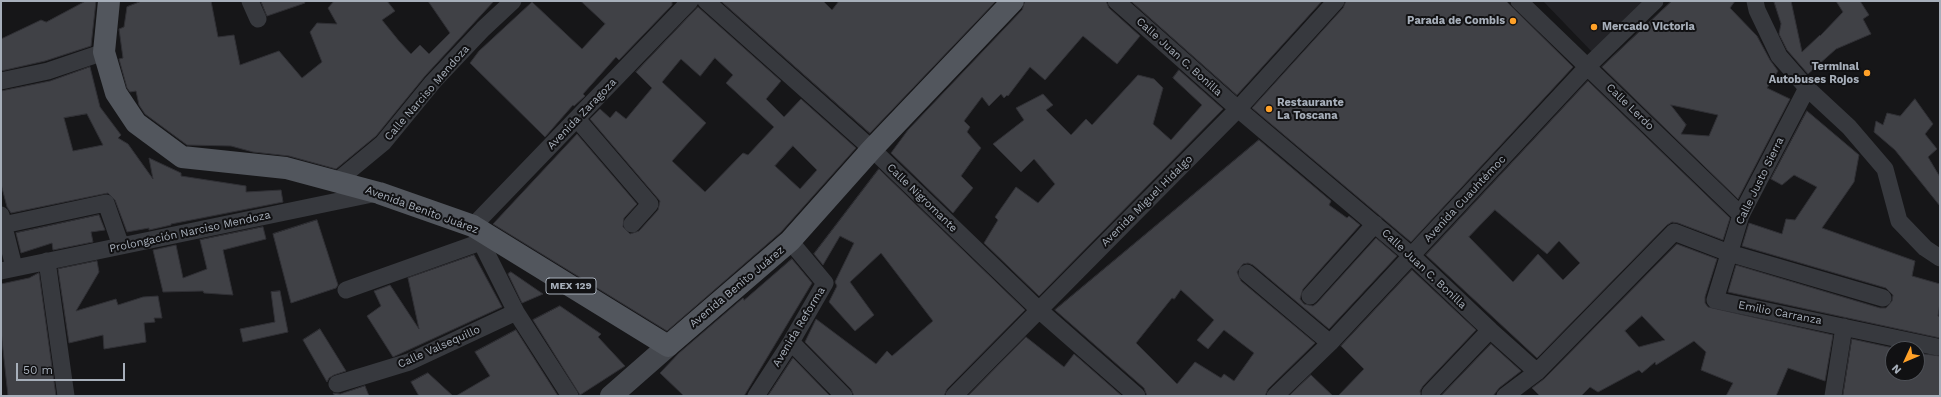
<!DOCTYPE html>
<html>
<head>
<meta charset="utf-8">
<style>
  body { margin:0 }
  #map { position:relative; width:1941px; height:397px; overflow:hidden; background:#161618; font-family:"Work Sans",sans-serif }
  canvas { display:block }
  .frame { position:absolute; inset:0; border:2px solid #a7afba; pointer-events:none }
  .north { position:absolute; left:1885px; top:341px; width:40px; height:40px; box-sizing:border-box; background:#111113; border:1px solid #4d5056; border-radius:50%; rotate:226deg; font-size:11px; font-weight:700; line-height:16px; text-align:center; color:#a7afba }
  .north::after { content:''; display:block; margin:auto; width:14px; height:18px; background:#ffa128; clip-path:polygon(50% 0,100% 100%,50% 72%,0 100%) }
  .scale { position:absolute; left:16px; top:363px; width:109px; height:18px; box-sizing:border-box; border:2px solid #a7afba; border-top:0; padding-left:5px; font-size:12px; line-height:14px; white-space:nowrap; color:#a7afba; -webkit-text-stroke:3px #111113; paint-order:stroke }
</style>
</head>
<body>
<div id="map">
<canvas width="1941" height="397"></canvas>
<div class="frame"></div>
<div class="north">N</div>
<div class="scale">50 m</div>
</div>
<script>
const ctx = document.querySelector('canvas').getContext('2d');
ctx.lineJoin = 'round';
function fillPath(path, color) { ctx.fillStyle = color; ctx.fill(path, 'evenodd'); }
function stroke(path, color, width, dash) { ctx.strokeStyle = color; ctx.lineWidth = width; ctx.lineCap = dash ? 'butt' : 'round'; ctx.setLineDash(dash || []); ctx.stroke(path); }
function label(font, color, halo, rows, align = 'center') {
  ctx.font = font + ' "Work Sans",sans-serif'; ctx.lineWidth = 4; ctx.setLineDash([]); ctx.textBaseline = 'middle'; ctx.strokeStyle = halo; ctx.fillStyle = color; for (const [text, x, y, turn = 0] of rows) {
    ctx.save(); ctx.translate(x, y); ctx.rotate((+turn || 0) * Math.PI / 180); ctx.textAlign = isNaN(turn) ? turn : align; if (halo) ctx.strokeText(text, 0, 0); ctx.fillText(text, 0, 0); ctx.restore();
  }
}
fillPath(new Path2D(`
  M1543,1H1646L1593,53Z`), '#222226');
const building = new Path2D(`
  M86,1H96L91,46L45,61L1,71V39L41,20L46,22Z
  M142,1H211L218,37L234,35L240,65L279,51L302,78L322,62L310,32L317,23L337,24L328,8L334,1H387L395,11L382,20L399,41L411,54L420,45L429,54L450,33L428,1H494L425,76L376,136L336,169L289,156L253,152L231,146L187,145L145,114L139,105L136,91L130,92L127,88L119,59L123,58L119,29L124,27L127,7Z
  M261,1H304L305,3L267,16Z
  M581,1H672V5L619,60L616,57L583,94L585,96L574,106L573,105L545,137L470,63L479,51L532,2L582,49L605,24Z
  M721,1H823L832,10L839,1H996L870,133Z
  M1025,1H1106L1109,8L1140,36L1117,64L1083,36L1045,80L1030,67L1008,96L1007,95L1004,98L1001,94L989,106L982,97L964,121L970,127L967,132L981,148L961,176L973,188L953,213L891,153L908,130L1022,10Z
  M1131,1H1322L1237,95Z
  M1346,1H1506L1573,67L1411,242L1252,108L1343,8Z
  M1672,1H1735L1730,8L1757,36L1770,60L1778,71L1767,88L1790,99L1738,199L1602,67ZM1671,105L1718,115L1709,136L1681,134L1686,125Z
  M1774,1H1791L1802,52L1820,35V36L1843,12L1836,1H1860L1869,15L1863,19L1871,34L1836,49L1808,74L1787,50L1779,34L1781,24Z
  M698,7L781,81L766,99L784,117L801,99L856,148L781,232L667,331L493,224L577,134L637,204L624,218L623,227L630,234L639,231L658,210L660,201L590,119L600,109L610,118L616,111L626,119L652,88L636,72ZM715,58L733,75L726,83L774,127L748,155L743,153L705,192L672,161L706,123L662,82L681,59L700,76ZM793,146L817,170L800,189L775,166Z
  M90,67L100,107L121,135L118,138L128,144L153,179L149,158L181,173V176L246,186V192L281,190L283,202L171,224V225L149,230V228L127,232L115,200L108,193L11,213L7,207L1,184V91L50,81ZM87,114L103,145L73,151L64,118Z
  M1179,70L1223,109L1039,296L984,243L998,220L995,217L1016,187L1038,203L1055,184L1034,159L1021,172L993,144L1024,120L1016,108L1043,94L1053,105L1046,110L1071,135L1086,119L1092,125L1138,75L1154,79L1163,88L1153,124L1171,140L1202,105L1173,78Z
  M1588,81L1730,218L1723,240L1678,223L1672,222L1667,225L1537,358L1426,255ZM1495,210L1547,254L1559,241L1580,263L1563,280L1538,254L1513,282L1469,237Z
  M1915,99L1933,124L1925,134L1937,149L1928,157L1940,177V206L1895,150L1874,132L1876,121L1883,125L1887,113L1900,116Z
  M1807,111L1859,155L1854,182L1822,228L1915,261L1912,276L1940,284V303L1938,316L1940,317V338L1728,292L1736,265L1880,308H1886L1892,301L1893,295L1886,288L1742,246L1749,223L1782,234L1786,219L1795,220L1817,187L1794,175L1782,185L1771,179Z
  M1259,140L1331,201L1329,205L1347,218L1349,216L1360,225L1303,289L1300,299L1304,304L1313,306L1317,303L1376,238L1397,256L1329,329L1253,265L1248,263L1243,264L1237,272L1241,281L1315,343L1268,389L1265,396H1147L1144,388L1055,310ZM1181,290L1214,320L1197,340L1208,349L1224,330L1254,353L1234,381L1224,374L1221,378L1195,362L1177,384L1136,343L1172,298L1174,299Z
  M879,169L1025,310L947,389L944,396H854L851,389L805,342L816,319L876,364L887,351L892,356L933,321L881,253L850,282L874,315L855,331L829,302L837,286L835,282L854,243L840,236L823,265L814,254Z
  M99,215L105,230L91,232L93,242L53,250L52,243L21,253L16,233Z
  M317,220L338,285L336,288L291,303L273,234Z
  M263,227L266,239L223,250L233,295L204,293L203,291L163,292L153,250L176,245L183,278L207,269L200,240Z
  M1677,244L1717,259L1705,297V303L1708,307L1833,335L1825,381L1788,368L1776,396H1726L1733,383L1701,370L1706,352L1694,341L1656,365L1655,362L1642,373L1639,370L1598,392L1590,387L1581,396H1540L1532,388L1544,379ZM1642,316L1665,340L1639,347L1625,331Z
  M474,255L502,307L393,357L367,316L381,306L374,291L390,285L419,329L408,278Z
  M792,259L812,283L744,396H684L660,373L679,353L743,298L744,300Z
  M97,261L99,272L76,311L116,299L118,305L143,297L158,296L162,318H154L155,322L144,323L146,342L104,349L103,335L69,343L58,269Z
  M1412,270L1476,330L1423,386L1420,391L1421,396H1338L1364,369L1341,346Z
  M511,272L543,294L522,303L508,274Z
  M39,273L56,396H8L1,331V284L29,278Z
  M280,291L288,332L243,342L240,329L275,322L271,292Z
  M560,306L601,334L598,337L625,366L580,395L533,320Z
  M320,329L346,371L334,375L329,378L327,382L303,340Z
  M516,330L558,396H456L490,376L475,352Z
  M1026,337L1064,367L1074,354L1122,396H968Z
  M1852,339L1898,349H1893V373H1917V353L1940,356V396H1843Z
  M1491,344L1521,371L1499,388L1493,396H1441Z
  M793,358L830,396H768Z
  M428,373L453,396H419L411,382Z
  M1311,375L1333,396H1289Z
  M365,386L369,396H335L333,393L340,394Z`);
fillPath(building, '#404146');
stroke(building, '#303035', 1);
stroke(new Path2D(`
  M250,1L258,19
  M706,1L872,149L1039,310L1137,396
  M1116,1L1238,109L1412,256L1490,330L1537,372
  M1519,1L1741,215
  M1755,1L1757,10L1779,56L1807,88L1849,127L1885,169L1899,221L1925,248L1940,258
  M1,81L48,71L104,52
  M1807,88L1741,215L1715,300L1937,347
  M577,119L650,204L632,224
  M337,181L383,143L433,82L483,29L513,1
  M1,215L14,267
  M3,225L106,203L121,246
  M47,261L66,396
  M1,271L377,193
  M1247,273L1330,343
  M346,290L492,238
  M1310,296L1375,224
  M791,342L844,396
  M337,384L409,362L516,312
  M1430,393L1490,330
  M570,396L516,312L473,226L690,1
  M756,396L791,342L825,283L790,241
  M954,396L1238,109L1336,1
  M1275,396L1330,343L1588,66L1655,1
  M1505,396L1537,372L1674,232L1729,253L1883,298
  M1833,396L1844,327`), '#37393e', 17);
stroke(new Path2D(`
  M611,396L668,346`), '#45484e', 22);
stroke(new Path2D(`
  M109,1L104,52L116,93L136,123L182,157L286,168L379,193L473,226L668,346L790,241L872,149L1013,1`), '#52565d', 22);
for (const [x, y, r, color] of [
  [1513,21,4,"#ffa128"],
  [1594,27,4,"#ffa128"],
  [1867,73,4,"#ffa128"],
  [1269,109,4,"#ffa128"]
]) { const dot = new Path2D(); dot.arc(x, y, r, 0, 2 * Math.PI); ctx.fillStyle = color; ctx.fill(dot); stroke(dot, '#111113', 1.5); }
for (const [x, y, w] of [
  [571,286,50]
]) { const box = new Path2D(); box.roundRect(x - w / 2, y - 8, w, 16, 3); ctx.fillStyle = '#111113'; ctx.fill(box); stroke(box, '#a7afba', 1); }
label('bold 10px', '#a7afba', null, [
  ["MEX 129",571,286]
]);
label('bold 11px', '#a7afba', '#111113', [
  ["Parada de Combis",1505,21],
  ["Mercado Victoria",1602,27,"left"],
  ["Terminal",1859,67],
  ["Autobuses Rojos",1859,80],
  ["Restaurante",1277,103,"left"],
  ["La Toscana",1277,116,"left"]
], 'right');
label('11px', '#a7afba', '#111113', [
  ["Calle Juan C. Bonilla",1179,57,42],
  ["Calle Narciso Mendoza",427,93,-49],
  ["Calle Lerdo",1630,107,44],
  ["Avenida Zaragoza",582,114,-46],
  ["Calle Justo Sierra",1760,181,-64],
  ["Calle Nigromante",922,198,44],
  ["Avenida Cuauhtémoc",1465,199,-47],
  ["Avenida Miguel Hidalgo",1147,201,-45],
  ["Avenida Benito Juárez",422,210,20],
  ["Prolongación Narciso Mendoza",190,232,-12],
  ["Calle Juan C. Bonilla",1424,269,43],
  ["Avenida Benito Juárez",737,287,-40],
  ["Emilio Carranza",1780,313,11],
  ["Avenida Reforma",799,327,-59],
  ["Calle Valsequillo",439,347,-24]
]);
</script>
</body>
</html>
